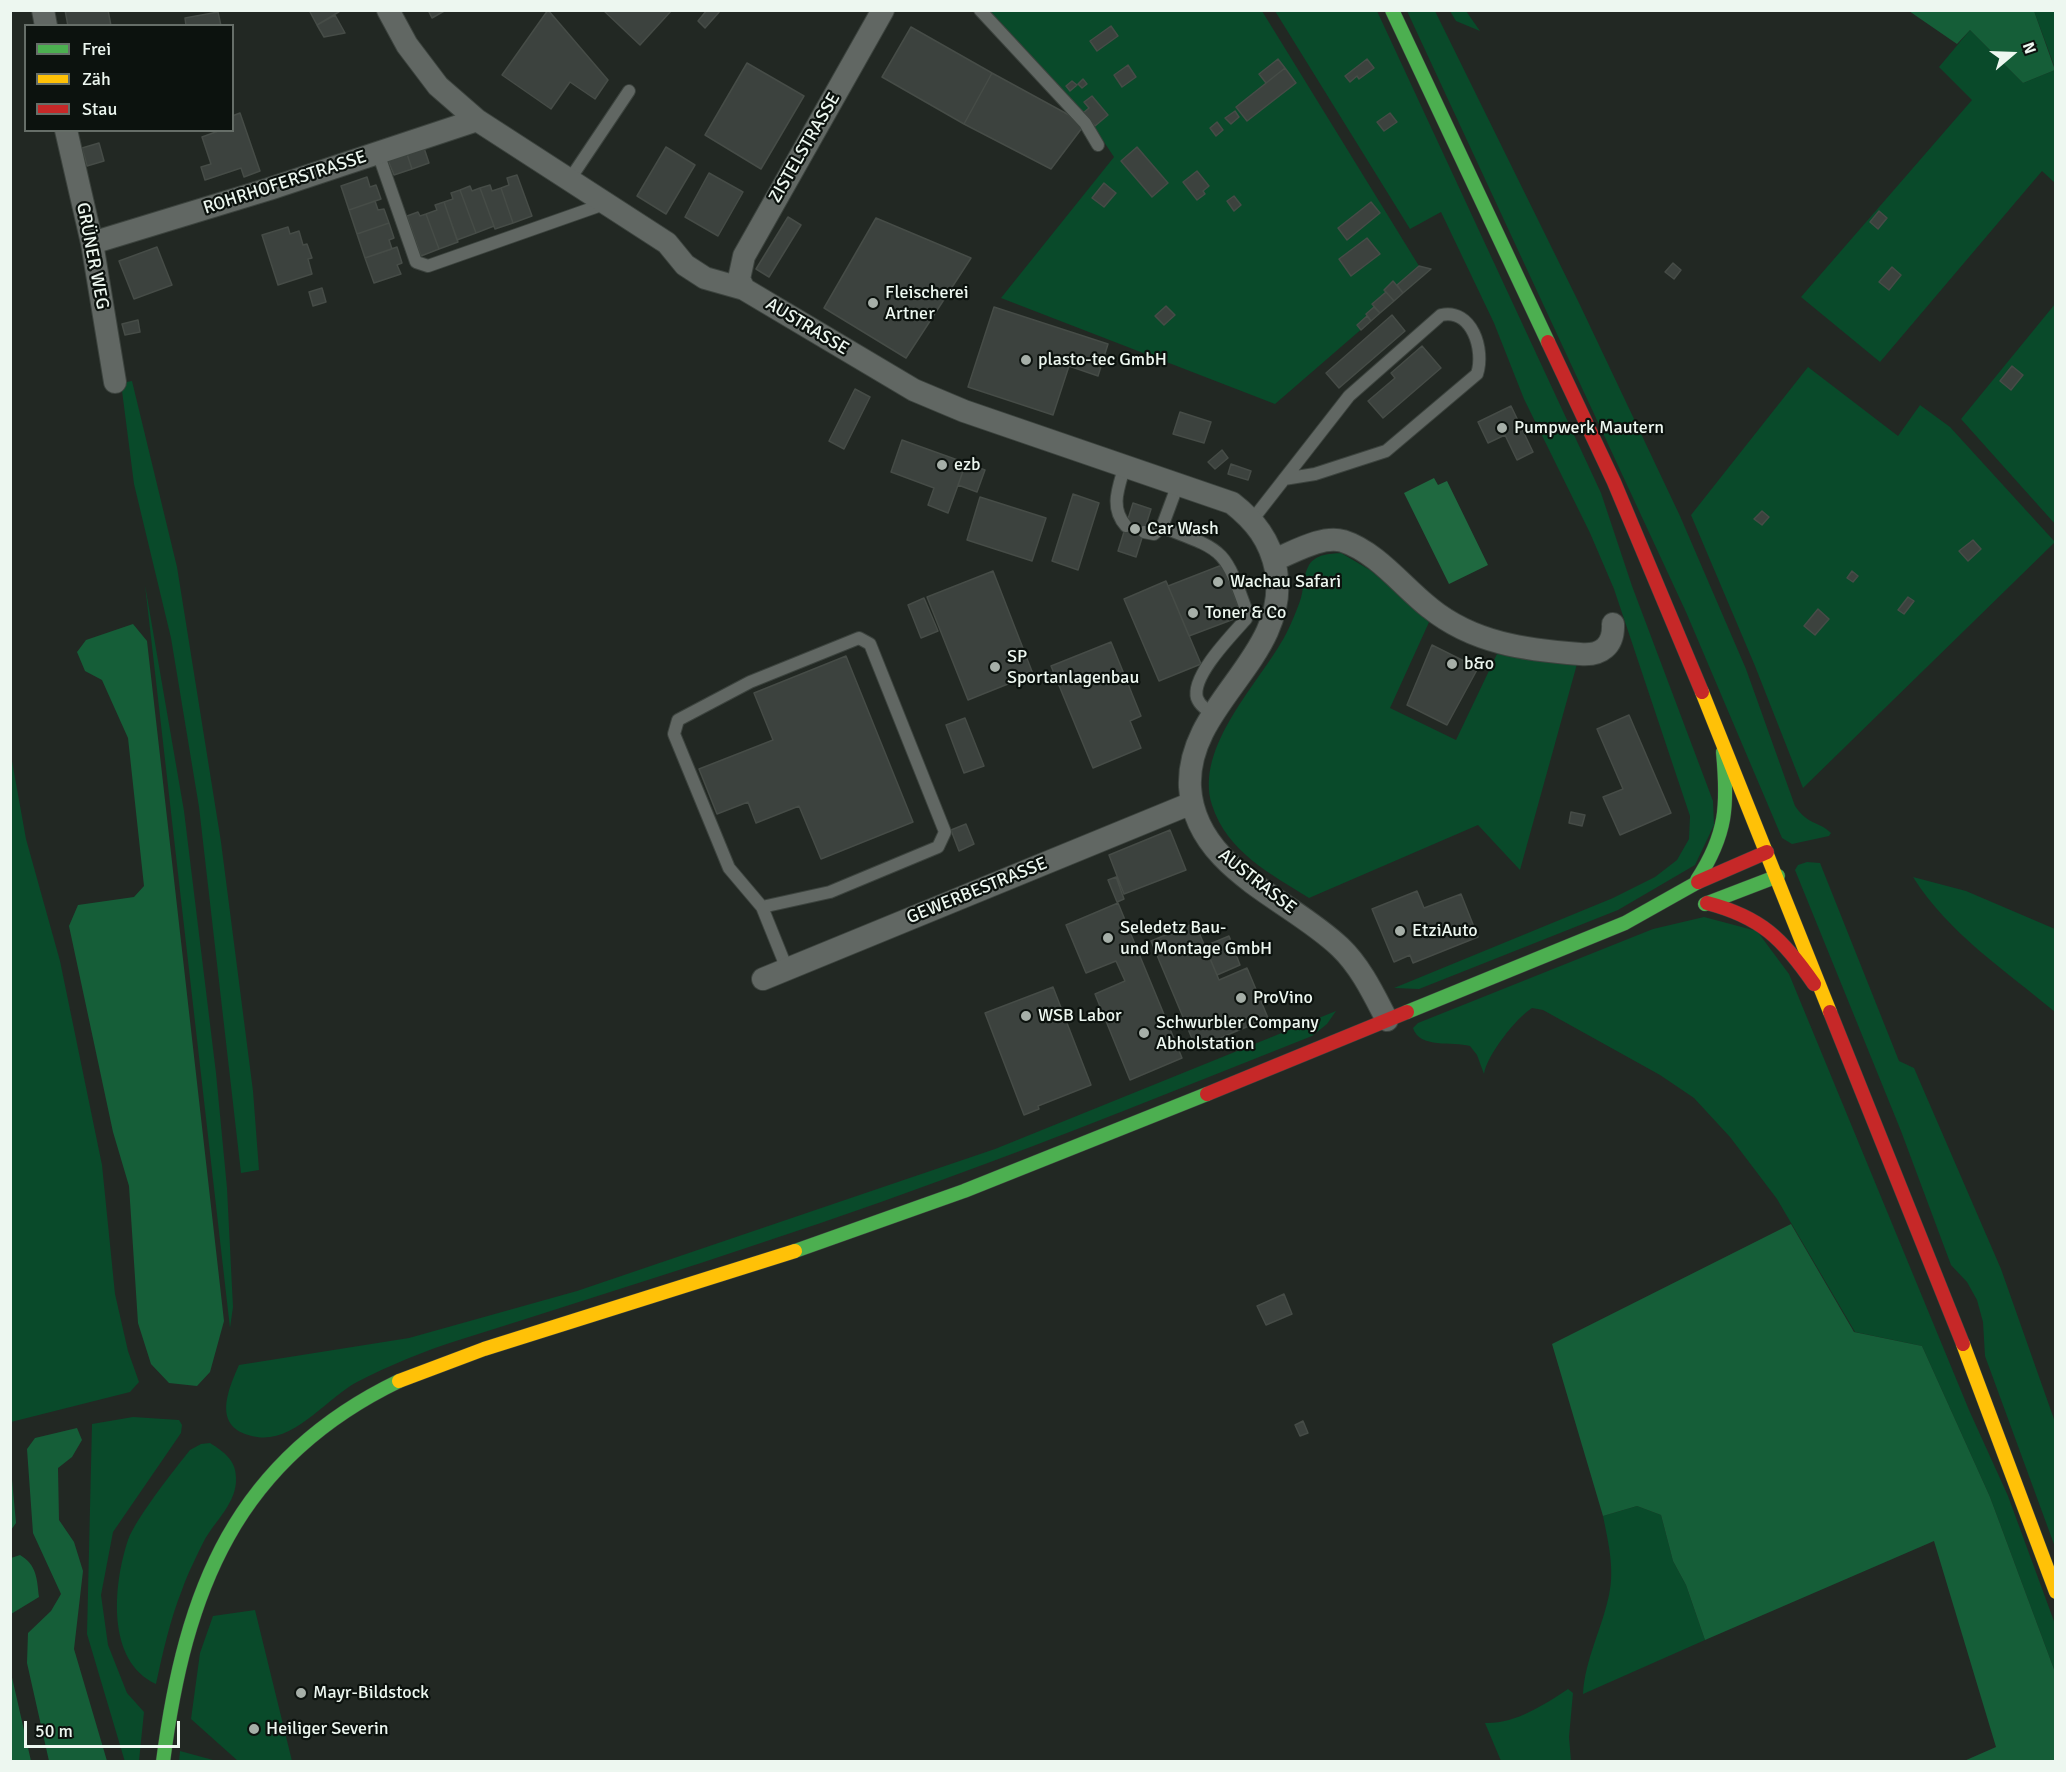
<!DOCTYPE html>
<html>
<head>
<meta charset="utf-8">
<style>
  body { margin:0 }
  #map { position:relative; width:2066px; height:1772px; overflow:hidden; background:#222823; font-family:Signika,sans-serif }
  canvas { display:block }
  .frame { position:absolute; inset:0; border:12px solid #edf7f0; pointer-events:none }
  .legend { position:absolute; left:24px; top:24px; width:210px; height:108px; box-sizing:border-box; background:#0c120e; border:2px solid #666e68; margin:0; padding:8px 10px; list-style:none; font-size:18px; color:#edf7f0 }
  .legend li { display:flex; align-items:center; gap:12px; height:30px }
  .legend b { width:30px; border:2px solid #666e68 }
  .north { position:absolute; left:1982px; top:24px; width:60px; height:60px; -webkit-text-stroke:4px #0c120e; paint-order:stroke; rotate:71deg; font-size:16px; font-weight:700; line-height:24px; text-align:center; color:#edf7f0 }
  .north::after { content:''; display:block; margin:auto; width:21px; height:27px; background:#edf7f0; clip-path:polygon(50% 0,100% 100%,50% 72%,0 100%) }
  .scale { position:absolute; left:24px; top:1721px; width:156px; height:27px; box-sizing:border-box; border:3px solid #edf7f0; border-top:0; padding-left:8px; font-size:18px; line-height:21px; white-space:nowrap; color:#edf7f0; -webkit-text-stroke:4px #0c120e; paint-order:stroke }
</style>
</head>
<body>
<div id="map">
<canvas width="2066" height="1772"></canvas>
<div class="frame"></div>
<ul class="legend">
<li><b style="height:8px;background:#4caf50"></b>Frei</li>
<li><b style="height:8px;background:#ffc107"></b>Zäh</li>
<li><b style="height:8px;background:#c62828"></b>Stau</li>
</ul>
<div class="north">N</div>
<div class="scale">50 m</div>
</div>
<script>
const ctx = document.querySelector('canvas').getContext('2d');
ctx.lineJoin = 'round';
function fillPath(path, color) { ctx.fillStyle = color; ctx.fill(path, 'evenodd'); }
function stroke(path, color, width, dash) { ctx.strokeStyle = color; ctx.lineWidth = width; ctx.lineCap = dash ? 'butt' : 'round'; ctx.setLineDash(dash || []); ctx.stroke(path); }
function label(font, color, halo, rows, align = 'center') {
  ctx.font = font + ' Signika,sans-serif'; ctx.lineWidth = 4.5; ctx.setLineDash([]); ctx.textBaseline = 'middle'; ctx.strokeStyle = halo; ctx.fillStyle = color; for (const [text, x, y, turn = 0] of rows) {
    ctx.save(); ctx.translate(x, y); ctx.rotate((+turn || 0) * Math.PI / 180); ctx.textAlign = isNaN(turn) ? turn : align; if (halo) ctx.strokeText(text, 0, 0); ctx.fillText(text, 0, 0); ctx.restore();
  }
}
fillPath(new Path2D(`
  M986,11H1262L1419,266L1431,269L1275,404L1001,298L1114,157L1094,127Z
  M1275,11H1377L1601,493L1632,586L1713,801L1714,825L1695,865L1618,910L1419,989L1394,988L1613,898L1655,877L1677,860L1689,839L1690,816L1614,589L1590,533L1524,399L1494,323L1441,212L1410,229Z
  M1407,11H1435L1580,305L1680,516L1746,669L1795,806C1809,826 1819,821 1831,833L1829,836L1792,844L1782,838L1686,612Z
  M1450,11H1466L1480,31L1456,21Z
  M2034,11H2055V68Z
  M1970,30L2023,83L2055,70V183L2042,171L1880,362L1801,297L1972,100L1939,67Z
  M2055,304V524L1961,419Z
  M1808,367L1898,436L1920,405L1950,427L2055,542L1803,788L1755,666L1691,515Z
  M132,381L177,567L221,842L253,1091L259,1170L241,1173L199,807L171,638L134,484L121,383Z
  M1341,553L1370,570L1430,620L1390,708L1456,740L1497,654L1529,660L1577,664L1520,870L1478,825L1309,898C1271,874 1227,852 1212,805C1194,746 1260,683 1286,634C1291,624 1296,612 1300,601C1304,590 1303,575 1309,565C1316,554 1329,554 1341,553Z
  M145,585L184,811L216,1073L227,1188L233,1307L230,1328Z
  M10,750L26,839L60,961L102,1165L115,1294L128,1351L139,1382L130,1392L11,1422Z
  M1807,862L1820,863L1899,1061L1914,1068L2001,1269L2055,1422V1547L1985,1356L1983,1322L1977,1300L1967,1282L1951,1265L1901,1131L1795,870L1798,865Z
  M1913,877L1966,891L2055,929V1012C2005,970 1949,934 1913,877Z
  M1704,917L1757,931L1789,974L1969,1410L2008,1496L2055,1624V1672L1990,1497L1922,1346L1855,1332L1777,1199L1730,1137L1694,1098L1660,1075L1543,1010L1532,1008C1516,1018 1487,1055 1484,1074L1477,1055L1470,1046C1453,1041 1419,1049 1413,1028L1418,1023L1653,929Z
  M1336,1011L1327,1024L1312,1036C1188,1085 1064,1136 939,1181C781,1239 620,1289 459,1340C424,1351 390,1365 357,1382C327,1398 294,1443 257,1437C212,1430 226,1394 239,1365L409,1338L577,1291L995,1149Z
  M133,1417L179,1420L182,1425L181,1433L113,1532L101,1595L108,1645L127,1693L144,1712L139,1761L125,1762L87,1634L92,1424Z
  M210,1443C224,1452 236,1460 236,1478C237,1502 216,1520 205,1539C197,1555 188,1573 182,1590C170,1620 163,1652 156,1684C106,1661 113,1585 128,1540C136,1518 174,1470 190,1450L201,1444Z
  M1637,1506L1661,1515L1673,1561L1686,1585L1705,1640L1583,1694C1585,1659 1602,1629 1609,1595C1615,1569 1608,1541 1603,1516Z
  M255,1610L292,1761H238L191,1719L200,1653L213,1616Z
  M1568,1689L1573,1693L1569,1737L1571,1761H1501L1485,1723C1515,1724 1544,1705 1568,1689Z
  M180,1751L213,1760L215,1761L179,1762Z`), '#094a2a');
fillPath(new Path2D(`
  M1909,11H2034L2055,70L2023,83L1970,30L1957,44Z
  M133,624L147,641L224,1321L210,1372L197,1386L169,1383L151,1364L138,1323L129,1186L113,1132L69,926L78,905L134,897L144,886L128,738L102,680L85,671L77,652L86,640Z
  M1791,1224L1854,1332L1922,1346L1990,1497L2055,1672V1761H1964L1996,1747L1934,1541L1705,1640L1686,1585L1673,1561L1661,1515L1637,1506L1603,1516L1552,1344Z
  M77,1428L82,1440L72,1457L58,1468L59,1520L74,1542L83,1571L74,1649L107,1761H49L27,1663L28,1633L51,1611L61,1594L33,1533L27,1449L35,1438Z
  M11,1469L16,1523L11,1530H10Z
  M20,1555C37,1565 37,1579 39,1597L11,1614V1558Z
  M10,1673H11L31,1761H11Z`), '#155e38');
fillPath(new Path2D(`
  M1434,478L1438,485L1447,481L1488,565L1449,584L1404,493Z`), '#1f6940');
const building = new Path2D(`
  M65,10H108L111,26H68Z
  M309,10H342L317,25Z
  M428,10H446L432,18Z
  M548,10L608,80L595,99L570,82L551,109L502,75Z
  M603,10H672L640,45Z
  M707,10H721L705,28L698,21Z
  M218,12L221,26H186L185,18Z
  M335,15L345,33L324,37L317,25Z
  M1111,26L1118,36L1097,51L1090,41Z
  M911,27L992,73L964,124L882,77Z
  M1278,59L1285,68L1266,83L1259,74Z
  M1367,59L1374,68L1359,79L1357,76L1350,82L1345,76Z
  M747,63L804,96L761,169L705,135Z
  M1128,65L1136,77L1122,87L1114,75Z
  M1285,68L1296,83L1247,121L1236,107Z
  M992,73L1069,115L1082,128L1051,169L964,124Z
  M1083,79L1087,84L1082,88L1078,84Z
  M1072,81L1077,85L1070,91L1066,86Z
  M1092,96L1108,115L1095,126L1083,113L1089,108L1084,102Z
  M1235,111L1239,117L1231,124L1225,118Z
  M240,113L260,171L244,177L241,168L205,180L201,167L211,164L202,137L221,130H232V116Z
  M1390,113L1397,122L1384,131L1377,122Z
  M1217,122L1223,130L1216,136L1210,128Z
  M99,143L104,161L87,166L82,148Z
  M423,145L429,163L412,169L406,151Z
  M666,147L695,165L666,214L637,196Z
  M1137,147L1168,183L1152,197L1121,161Z
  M406,151L412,169L394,175L387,158Z
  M1197,171L1209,186L1203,191L1205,194L1197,200L1183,182Z
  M709,173L743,192L718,236L685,217Z
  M517,175L532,216L513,223L501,188L509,185L507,178Z
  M367,177L370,187L376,185L381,199L349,210L341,186Z
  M1104,183L1116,193L1104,207L1092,198Z
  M490,185L492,191L501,188L513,223L495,229L480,188Z
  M470,186L472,191L480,188L494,226L476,233L460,190Z
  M460,190L476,233L457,240L444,202L453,199L451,193Z
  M1234,196L1241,205L1234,211L1227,201Z
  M375,201L378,210L384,209L389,223L357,234L349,210Z
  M444,202L458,242L439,249L426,214L437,210L435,205Z
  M1371,202L1380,213L1347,240L1338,228Z
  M1879,211L1887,218L1878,229L1870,222Z
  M418,212L420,216L426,214L439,249L421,256L407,216Z
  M788,217L801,225L769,277L756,269Z
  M876,218L971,258L906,358L824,308Z
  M389,223L394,238L389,240L392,249L365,258L357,234Z
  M288,227L290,234L299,231L303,245L307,244L312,258L308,259L312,274L278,285L262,235Z
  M1367,238L1380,254L1351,276L1339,259Z
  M157,247L172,285L134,299L119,261Z
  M397,247L402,263L397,265L401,274L374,283L365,258Z
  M1673,263L1681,270L1674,279L1665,272Z
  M1419,266L1431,269L1403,293L1397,285Z
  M1892,267L1901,275L1889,290L1879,282Z
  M1393,281L1403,293L1394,301L1384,290Z
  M322,288L326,302L313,306L309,292Z
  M1386,292L1394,301L1380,313L1372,304Z
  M1166,306L1175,315L1164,325L1155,316Z
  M994,307L1108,344L1098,376L1069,366L1053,415L968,387Z
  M1374,307L1380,313L1371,321L1366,314Z
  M1392,315L1405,331L1339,388L1326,373Z
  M1367,316L1371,321L1361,330L1357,325Z
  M138,320L140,332L125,335L122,324Z
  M1422,346L1441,368L1383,418L1368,401L1395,378L1391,373Z
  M2012,366L2023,375L2011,390L2000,381Z
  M855,389L870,397L844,449L829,441Z
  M1511,406L1533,452L1517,460L1505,435L1488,443L1478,422Z
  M1180,412L1211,422L1204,443L1173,434Z
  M902,440L966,463L948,513L928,505L934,488L891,472Z
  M1222,450L1228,458L1215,469L1208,462Z
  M966,463L985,470L977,492L958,485Z
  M1231,464L1251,471L1248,480L1228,474Z
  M1073,494L1099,503L1078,570L1052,561Z
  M980,497L1046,518L1032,561L967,540Z
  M1133,503L1151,509L1136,557L1118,551Z
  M1762,511L1769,517L1762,525L1754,519Z
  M1973,540L1981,549L1968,561L1959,551Z
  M1222,565L1242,616L1189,636L1168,586Z
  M993,571L1033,674L968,700L927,597Z
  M1852,571L1858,576L1853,582L1847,578Z
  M1166,581L1201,664L1159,681L1124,599Z
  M1908,597L1914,601L1904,614L1898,610Z
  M924,598L938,631L921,638L908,605Z
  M1818,609L1829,619L1815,635L1804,626Z
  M1111,642L1141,716L1130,721L1141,748L1093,768L1051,666Z
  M1432,645L1478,668L1447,725L1407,705Z
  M846,656L913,822L821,859L799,806L756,823L748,802L717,814L699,769L773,740L754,693Z
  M1629,715L1671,813L1620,835L1603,797L1623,789L1597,729Z
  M965,718L984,766L964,773L946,725Z
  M1571,812L1585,815L1582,826L1569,823Z
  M966,824L974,844L959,851L951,830Z
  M1170,830L1186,870L1124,894L1109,855Z
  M1116,877L1124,899L1117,902L1108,880Z
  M1417,891L1424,908L1461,894L1478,937L1413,963L1410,955L1394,962L1372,909Z
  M1118,903L1182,1058L1130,1080L1095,994L1125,981L1116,961L1086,973L1066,925Z
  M1195,923L1219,980L1247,968L1268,1018L1196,1048L1151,941Z
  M1229,936L1240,965L1217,975L1205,946Z
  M1053,987L1091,1085L1038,1106L1039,1109L1024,1115L985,1013Z
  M1284,1294L1292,1314L1266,1325L1257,1306Z
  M1303,1421L1308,1433L1300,1436L1295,1425Z`);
fillPath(building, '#3c423e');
stroke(building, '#464c47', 1.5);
const lane = new Path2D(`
  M980,10L1085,123L1098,145
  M378,153L416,262L428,266L607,203
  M570,179L629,91
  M1125,465C1119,487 1109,507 1126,526
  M1253,519L1349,396L1441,315C1472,308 1485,350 1477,374L1386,451L1315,474L1284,479
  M1162,527C1225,551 1224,548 1247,612L1246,619C1232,635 1191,676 1197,698C1200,706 1207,710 1214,714
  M1144,532L1154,534L1162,527L1178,484
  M762,907L830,892L938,847L945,832L870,644L859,638L750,682L678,720L674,734L729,868L762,907L787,969`);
const street = new Path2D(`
  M43,10L46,26
  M388,10L407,45L438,86L477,120L667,243L685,265L705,278L744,289L914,390L964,411L1232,503C1255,521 1270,540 1276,570C1291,657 1186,703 1190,787C1195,869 1289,898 1340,947C1361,967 1374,995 1387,1020
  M66,130L92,243L115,382
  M92,243L269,189L477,120
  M744,289L739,279L744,256L883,10
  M1274,560C1294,552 1322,535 1343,541C1377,552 1403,587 1430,608C1473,643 1526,650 1580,654C1601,656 1614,646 1613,624
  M763,979L1192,803`);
const fast = new Path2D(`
  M1392,10L1548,342
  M1697,880C1727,834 1728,805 1723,752
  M1705,904L1778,876
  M1407,1012L1625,923L1698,882
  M795,1251L964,1191L1207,1094
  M163,1762C185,1591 235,1460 399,1381`);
const slow = new Path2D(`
  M1702,692L1830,1012
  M1963,1344L2056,1592
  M399,1381L484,1349L795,1251`);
const jam = new Path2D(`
  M1548,342L1614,482L1702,692
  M1698,882L1767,852
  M1707,903C1761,917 1783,939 1814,984
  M1830,1012L1963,1344
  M1207,1094L1407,1012`);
stroke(lane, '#3c433e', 14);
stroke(street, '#3c433e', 24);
stroke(fast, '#3c433e', 15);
stroke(slow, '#3c433e', 15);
stroke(jam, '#3c433e', 15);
stroke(lane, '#616763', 12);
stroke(street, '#616763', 22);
stroke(fast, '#4caf50', 14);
stroke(slow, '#ffc107', 14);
stroke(jam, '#c62828', 14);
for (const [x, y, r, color] of [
  [873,303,6,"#a6afa8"],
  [1026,360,6,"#a6afa8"],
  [1502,428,6,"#a6afa8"],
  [942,465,6,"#a6afa8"],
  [1135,529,6,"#a6afa8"],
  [1218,582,6,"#a6afa8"],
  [1193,613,6,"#a6afa8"],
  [1452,664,6,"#a6afa8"],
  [995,667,6,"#a6afa8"],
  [1400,931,6,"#a6afa8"],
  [1108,938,6,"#a6afa8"],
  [1241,998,6,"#a6afa8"],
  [1026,1016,6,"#a6afa8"],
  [1144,1033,6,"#a6afa8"],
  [301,1693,6,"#a6afa8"],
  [254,1729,6,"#a6afa8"]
]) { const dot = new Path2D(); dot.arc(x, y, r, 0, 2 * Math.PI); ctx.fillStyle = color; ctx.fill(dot); stroke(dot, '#0c120e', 2); }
label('18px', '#edf7f0', '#0c120e', [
  ["ZISTELSTRASSE",805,148,-60],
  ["ROHRHOFERSTRASSE",285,183,-18],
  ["GRÜNER WEG",92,256,79],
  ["AUSTRASSE",807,327,31],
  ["AUSTRASSE",1257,882,38],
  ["GEWERBESTRASSE",977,891,-22]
]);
label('18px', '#edf7f0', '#0c120e', [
  ["Fleischerei",885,293],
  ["Artner",885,314],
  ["plasto-tec GmbH",1038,360],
  ["Pumpwerk Mautern",1514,428],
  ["ezb",954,465],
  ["Car Wash",1147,529],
  ["Wachau Safari",1230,582],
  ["Toner & Co",1205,613],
  ["SP",1007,657],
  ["Sportanlagenbau",1007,678],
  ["b&o",1464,664],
  ["Seledetz Bau-",1120,928],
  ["und Montage GmbH",1120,949],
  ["EtziAuto",1412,931],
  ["ProVino",1253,998],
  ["WSB Labor",1038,1016],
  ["Schwurbler Company",1156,1023],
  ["Abholstation",1156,1044],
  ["Mayr-Bildstock",313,1693],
  ["Heiliger Severin",266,1729]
], 'left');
</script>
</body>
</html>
